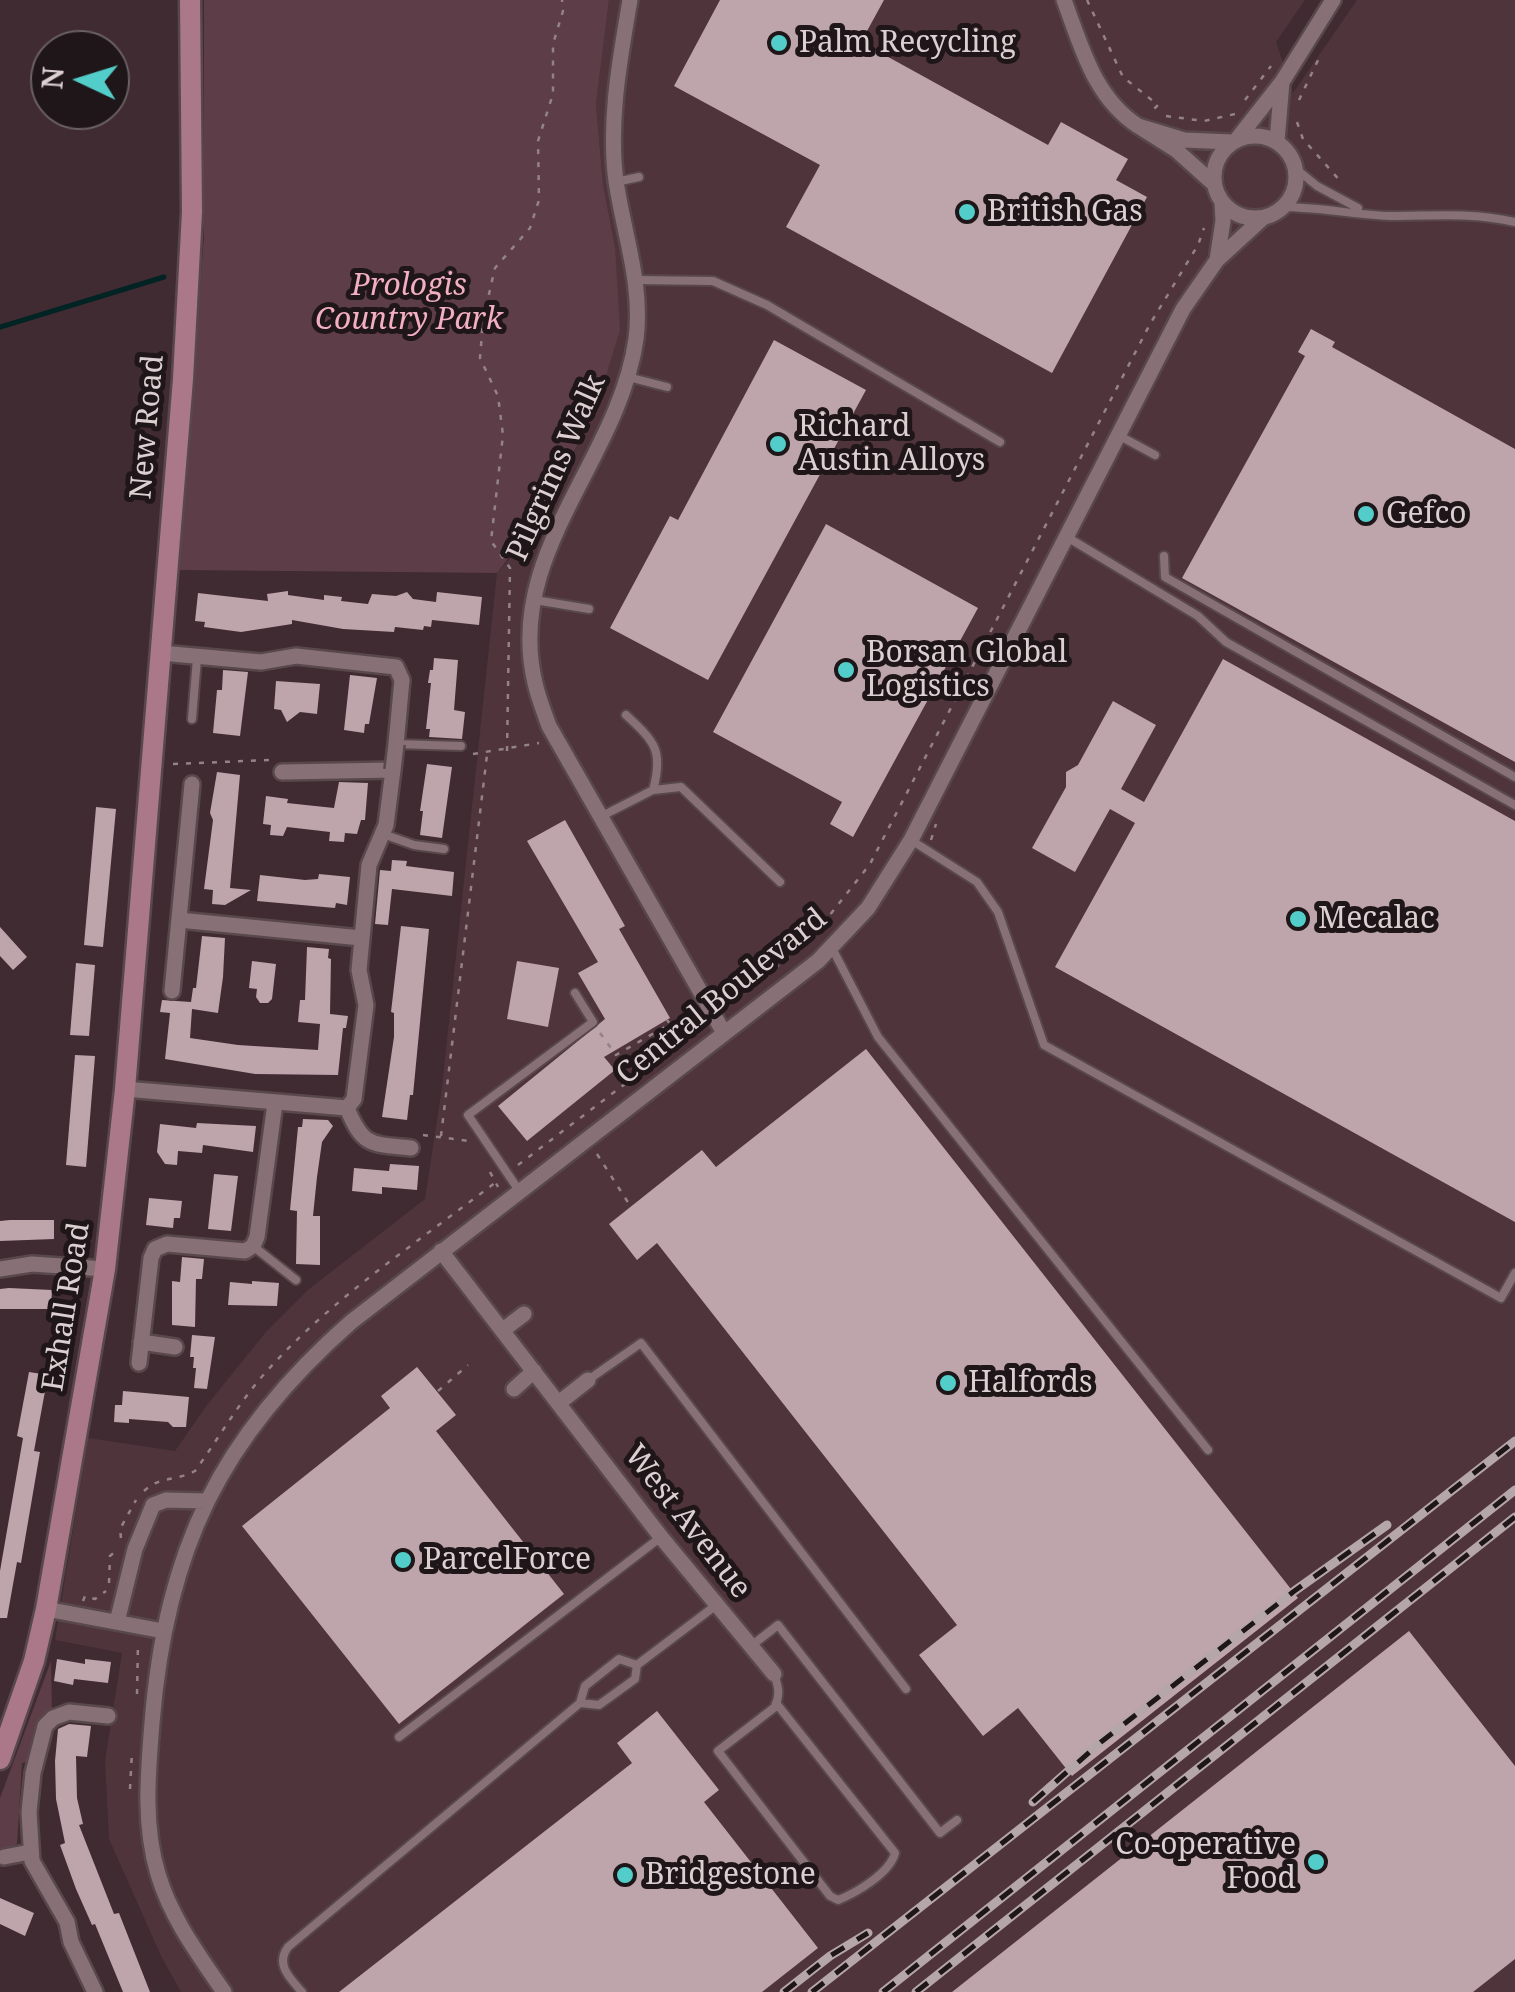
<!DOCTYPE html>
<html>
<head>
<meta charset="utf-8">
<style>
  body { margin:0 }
  #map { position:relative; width:1515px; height:1992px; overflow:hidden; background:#3f2b31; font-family:"Noto Serif",serif }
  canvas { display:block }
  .north { position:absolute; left:30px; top:30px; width:100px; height:100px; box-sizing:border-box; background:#1f1619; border:2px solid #6b6063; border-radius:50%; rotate:274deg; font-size:28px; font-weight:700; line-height:40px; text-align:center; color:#dccfd2 }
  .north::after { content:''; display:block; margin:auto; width:35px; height:45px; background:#53cdc9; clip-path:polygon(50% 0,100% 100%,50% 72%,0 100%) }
</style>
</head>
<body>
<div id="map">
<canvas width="1515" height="1992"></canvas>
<div class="north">N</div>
</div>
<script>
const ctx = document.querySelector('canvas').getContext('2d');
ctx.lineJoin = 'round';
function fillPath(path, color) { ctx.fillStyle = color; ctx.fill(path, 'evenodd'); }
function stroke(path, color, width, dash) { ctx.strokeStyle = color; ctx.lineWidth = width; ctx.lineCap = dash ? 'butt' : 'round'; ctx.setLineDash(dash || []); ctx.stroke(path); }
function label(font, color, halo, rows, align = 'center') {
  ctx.font = font + ' "Noto Serif",serif'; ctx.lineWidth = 10; ctx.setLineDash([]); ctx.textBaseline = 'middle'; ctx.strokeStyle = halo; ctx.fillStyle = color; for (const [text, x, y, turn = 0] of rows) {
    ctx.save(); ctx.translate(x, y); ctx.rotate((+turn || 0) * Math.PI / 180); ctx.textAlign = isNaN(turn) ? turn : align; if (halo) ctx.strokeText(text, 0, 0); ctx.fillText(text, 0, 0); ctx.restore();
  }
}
fillPath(new Path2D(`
  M609,0H1305L1276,42L1293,93L1357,0H1515V1992H181L161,1956L109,1839L105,1761L122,1653L55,1640L88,1438L175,1451L207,1405L265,1333L309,1289L425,1199L442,1087L497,573L515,552L545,507L594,415L615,247L603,184L596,103Z`), '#4f343c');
fillPath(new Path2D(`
  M204,0H609L596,104L603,184L615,247L620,330L594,415L534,524L497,573L178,570L204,236Z
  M51,1661L52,1713L30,1762L22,1763L17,1844L0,1850V1798Z`), '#5d3d47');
stroke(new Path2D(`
  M0,327L164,277`), '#002423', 5);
fillPath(new Path2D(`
  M720,0H884L861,42L1048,145L1061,122L1128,159L1116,180L1147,197L1052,373L786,227L820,165L674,86Z
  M1311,329L1335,342L1332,347L1515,449V762L1182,578L1305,356L1298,352Z
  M774,340L866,390L708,680L610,628L670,516L678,520Z
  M826,524L978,608L853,837L830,824L842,802L713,732Z
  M288,591V595L324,600V595L342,597L341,601L368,604L372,594L396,596L407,592L413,599L436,602L437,592L482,597L479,625L432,620L431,627L424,626L423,630L395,627L394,632L343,629L292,620V624L241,632L204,627L205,622L195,621L198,593L268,601L267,594Z
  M434,658L458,660L454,710L465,712L462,739L429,737L430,729H426L431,683H428L430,670H433Z
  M1223,659L1515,821V1222L1055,967L1135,823L1110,809L1075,872L1032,848L1066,787V772L1078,765L1113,701L1156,725L1121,789L1144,802Z
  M223,670L248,672L240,736L213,733L217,690H222Z
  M350,675L377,678L369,724H365L364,733L344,730Z
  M276,681L320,684L317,714L300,712L287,722L281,710L274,709Z
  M427,764L452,767L442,838L420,835L423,811H420Z
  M217,772L240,775L230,888L251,890L225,905L212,904L213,890L204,889L213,820L210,813Z
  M339,782L368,783L365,820H361L357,834L345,833L344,842L329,841L330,832L287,827L283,836L270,835L271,825L263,824L266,796L288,799L287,803L334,808Z
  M96,807L116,809L103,947L84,945Z
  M565,820L625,926L619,929L670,1018L604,1057L615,1070L527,1141L498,1106L605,1019L578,973L598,962L527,841Z
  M392,860L407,861L406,866L454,872L452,896L392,889L388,925L375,924L380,870L391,871Z
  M319,874L350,877L347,905L336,903L335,908L257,901L260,875L305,880L318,879Z
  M401,926L429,929L413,1095H410L407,1120L382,1117L394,1037V1013L391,1012Z
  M0,927L27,957L13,970L0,956Z
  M202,936L225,938L223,977L218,1013L192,1009L190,1038L238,1045L318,1050L320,1024L298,1022L300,1000H305L307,947L329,949L328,958L331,959L330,1014L348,1016L346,1028H343L338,1075L255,1074L165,1059L170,1013L160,1012L162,1000L191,1002L193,988H196Z
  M252,961L276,964L272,999L268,1003H260L256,997L257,989L249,988Z
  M517,961L559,968L548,1027L507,1019Z
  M76,963L95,965L89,1036L70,1035Z
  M866,1049L1298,1598L1072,1776L1018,1708L983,1736L919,1655L957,1625L657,1243L637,1260L609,1224L702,1150L716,1167Z
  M75,1055L95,1056L86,1167L66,1165Z
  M303,1119L328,1120L333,1126L322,1142L317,1177L313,1216H320V1265L296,1264L297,1211L290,1210L298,1127H302Z
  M197,1123L256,1126L253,1152L203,1145L202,1153L178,1151L177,1165L165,1164L157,1152L160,1124L196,1128Z
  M390,1164L419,1166L417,1190L382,1187V1194L352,1191L354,1168L389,1171Z
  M214,1174L238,1176L231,1231L208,1229Z
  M149,1198L182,1201L180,1218H174L173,1228L146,1225Z
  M10,1220H54V1239L0,1241V1221Z
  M182,1257L204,1259L202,1279H196L195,1327L172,1325V1281L180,1282Z
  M252,1281L279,1283L277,1306L228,1305L230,1282L252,1284Z
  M9,1288L52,1290L51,1309H0V1289Z
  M192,1335L215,1337L207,1389L194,1388L196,1368H193L194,1357H190Z
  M417,1367L456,1415L436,1431L564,1594L399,1724L242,1526L390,1408L381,1396Z
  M29,1372L48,1375L34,1451L40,1452L21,1563L17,1562L7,1618H0V1571L23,1438L17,1436Z
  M123,1391L189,1397L186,1427H173L168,1422L129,1419V1423L114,1422L115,1405H122Z
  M1409,1631L1515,1766V1959L1473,1992H952Z
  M57,1659L85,1664V1659L111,1662L108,1683L74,1679L73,1685L54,1681Z
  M657,1711L719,1790L704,1802L818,1948L762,1992H339L632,1763L617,1743Z
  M69,1724L91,1726L87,1757L76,1756L77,1798L83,1824L79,1825L114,1914L119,1913L150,1992H123L95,1924L92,1925L76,1889L60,1845L65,1843L56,1799L55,1761L58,1729Z
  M0,1898L34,1913L25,1936L0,1924Z`), '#bea4ab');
const lane = new Path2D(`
  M1295,168L1317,186L1358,208
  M616,182L639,177
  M1282,207C1320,207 1355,215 1391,216C1434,216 1473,212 1515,222
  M637,280L713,281L767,305L1000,442
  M628,377L667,387
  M1118,435L1155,455
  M1067,537L1198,616L1226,642L1515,805
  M1164,556L1165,577L1515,777
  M535,600L589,609
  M192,719L197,658
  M396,744L461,746
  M653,790L681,787L780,882
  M602,816L653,790C664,750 654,741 626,715
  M383,834L414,845L444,849
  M911,840L977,882L998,912L1044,1045L1501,1298L1515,1273
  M832,948L878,1037L1208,1450
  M520,1192L468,1115L593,1022L575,993
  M253,1246L296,1280
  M588,1380L641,1343L906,1689
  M751,1646L778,1625L940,1833L957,1820
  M637,1665L619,1659L585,1686L580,1703L599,1705L635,1679L637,1665L715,1606
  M774,1674C779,1688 780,1694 775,1707L718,1751L830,1896L838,1900C856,1893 890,1873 895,1853L776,1703
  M399,1737L661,1537
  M302,1992C290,1978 275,1965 288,1947L580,1703`);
const street = new Path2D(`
  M630,0C620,59 608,122 616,181C624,235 643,285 636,339C619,460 504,554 535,683C538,697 544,712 549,726L724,1033
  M1064,0C1082,48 1094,97 1138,126
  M1214 177a41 41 0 1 1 82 0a41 41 0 1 1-82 0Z
  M1238,138L1282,82L1333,0
  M1277,141L1282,82
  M1214,184L1176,150L1138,126L1184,140L1231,142
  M1217,260L1223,221L1222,202
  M161,653L261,662L296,656L396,667L402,680L396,744
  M282,772L393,770L386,825L369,865L359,970L366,1005L354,1099L347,1108
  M179,920L361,938
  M172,991L192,784
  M125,1089L347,1108
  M347,1108C363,1147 371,1144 411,1148
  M441,1251L661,1537L774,1674
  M0,1269L32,1264L105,1269
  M503,1330L524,1314
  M141,1342L175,1347
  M139,1363L151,1258L155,1249L167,1244L245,1251L253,1246L257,1237L275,1103
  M514,1389L534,1371
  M560,1402L588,1380
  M46,1609L163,1631
  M117,1622L135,1549L153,1505L166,1500L206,1501
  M4,1857L30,1852
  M95,1992L71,1942L67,1922L32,1861L29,1812L33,1773L45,1726L53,1718L69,1712L108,1716
  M224,1992C198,1954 171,1918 158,1874C143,1825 148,1773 152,1723C166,1550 220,1437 351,1322L818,961L868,908L911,840L1183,309L1217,260L1264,217`);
const secondary = new Path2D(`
  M0,1759L34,1661L46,1609L105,1269L125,1089L183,379L192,212L190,0`);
stroke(lane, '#58484c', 12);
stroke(street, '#58484c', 20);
stroke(secondary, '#58484c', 25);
stroke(new Path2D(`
  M1087,0L1123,77L1158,105L1152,111
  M1245,100L1271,66
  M1299,100L1321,54
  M1166,116L1204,121L1235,114
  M1297,122L1303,139L1342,183
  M507,751L510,568L491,541L503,435L498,396L480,358L483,320L495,268L530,228L539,200L538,141L553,94V44L563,11L562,0
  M473,754L539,743
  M173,764L270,760
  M931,840L936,824
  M719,990L744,993L811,939L870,864L1150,324L1198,245L1204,228
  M600,1033L616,1055L670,1024L667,1020
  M423,1135L469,1141
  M441,1136L487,755
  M597,1154L631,1207
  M518,1165L687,1037L693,1024L692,1013
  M490,1172L498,1187
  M438,1391L468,1365
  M144,1491C159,1476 177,1481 195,1471C219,1438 239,1402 266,1372C332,1298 418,1242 496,1182
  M121,1538L120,1529L136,1500
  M109,1583L110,1556L117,1550
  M83,1601L85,1596L95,1599L106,1591
  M137,1694L138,1643
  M130,1789L132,1752`), '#938388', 2.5, [5, 8]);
stroke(lane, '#887077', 8);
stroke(street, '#887077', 15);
stroke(secondary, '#aa7888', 20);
const rail = new Path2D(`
  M1033,1802L1101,1742L1293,1592L1387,1525
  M784,1992L830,1956L868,1933
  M812,1992L1515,1441
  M883,1992L1515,1490
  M916,1992L1515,1517`);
stroke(rail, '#b5a6aa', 9);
stroke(rail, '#1f1619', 5, [15]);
const streetBridge = new Path2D(`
  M393,770L396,744`);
stroke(streetBridge, '#58484c', 20, []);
stroke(streetBridge, '#887077', 15);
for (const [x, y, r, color] of [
  [779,43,10,"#53cdc9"],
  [967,212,10,"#53cdc9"],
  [778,444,10,"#53cdc9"],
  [1366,514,10,"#53cdc9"],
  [846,670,10,"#53cdc9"],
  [1298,919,10,"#53cdc9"],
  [948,1383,10,"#53cdc9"],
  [403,1560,10,"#53cdc9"],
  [1316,1862,10,"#53cdc9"],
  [625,1875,10,"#53cdc9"]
]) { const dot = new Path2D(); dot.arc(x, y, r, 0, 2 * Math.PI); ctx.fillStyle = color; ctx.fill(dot); stroke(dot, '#1f1619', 4); }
label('30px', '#dccfd2', '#1f1619', [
  ["Palm Recycling",799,43],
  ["British Gas",987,212],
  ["Richard",798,427],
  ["Austin Alloys",798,461],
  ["Gefco",1386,514],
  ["Borsan Global",866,653],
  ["Logistics",866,687],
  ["Mecalac",1318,919],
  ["Halfords",968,1383],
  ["ParcelForce",423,1560],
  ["Co-operative",1296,1845,"right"],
  ["Food",1296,1879,"right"],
  ["Bridgestone",645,1875]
], 'left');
label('italic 30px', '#f2aec2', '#1f1619', [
  ["Prologis",409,286],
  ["Country Park",409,320]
]);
label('30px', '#dccfd2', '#1f1619', [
  ["New Road",148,427,-85],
  ["Pilgrims Walk",557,468,-66],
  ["Central Boulevard",722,997,-39],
  ["Exhall Road",67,1307,-81],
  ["West Avenue",687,1522,52]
]);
</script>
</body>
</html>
